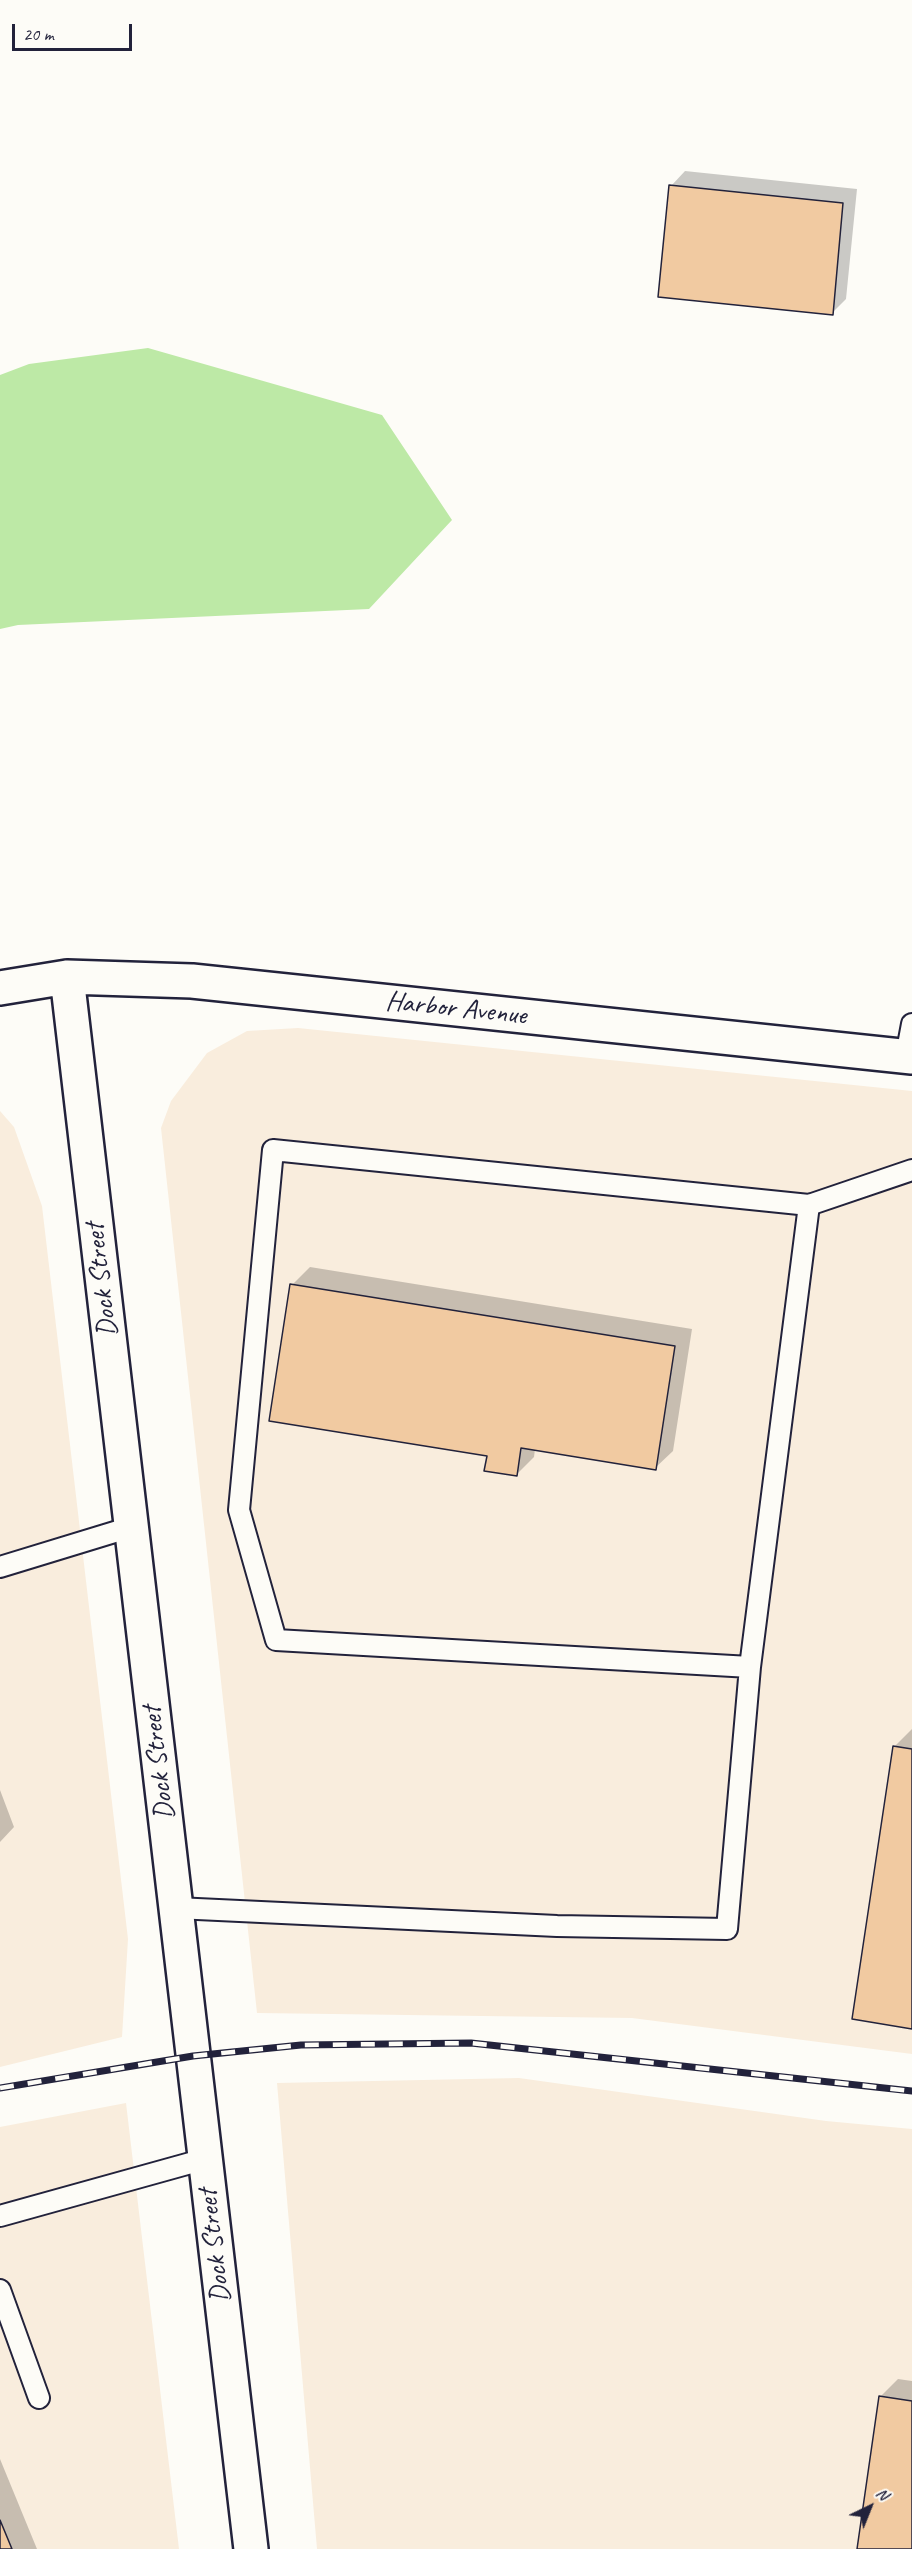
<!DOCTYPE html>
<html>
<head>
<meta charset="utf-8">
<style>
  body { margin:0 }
  #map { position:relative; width:912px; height:2549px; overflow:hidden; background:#fdfcf7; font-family:Caveat,sans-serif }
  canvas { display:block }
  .north { position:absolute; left:840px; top:2477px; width:60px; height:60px; -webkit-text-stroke:4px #fdfcf7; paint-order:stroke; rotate:43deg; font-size:16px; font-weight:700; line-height:24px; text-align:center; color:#22223b }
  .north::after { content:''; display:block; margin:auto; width:21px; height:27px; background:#22223b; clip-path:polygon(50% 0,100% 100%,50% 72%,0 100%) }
  .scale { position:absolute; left:12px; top:24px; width:120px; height:27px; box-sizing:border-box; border:3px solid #22223b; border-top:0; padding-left:8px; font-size:18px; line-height:21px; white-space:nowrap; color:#22223b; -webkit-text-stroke:4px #fdfcf7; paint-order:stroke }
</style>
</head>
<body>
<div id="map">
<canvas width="912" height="2549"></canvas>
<div class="north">N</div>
<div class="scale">20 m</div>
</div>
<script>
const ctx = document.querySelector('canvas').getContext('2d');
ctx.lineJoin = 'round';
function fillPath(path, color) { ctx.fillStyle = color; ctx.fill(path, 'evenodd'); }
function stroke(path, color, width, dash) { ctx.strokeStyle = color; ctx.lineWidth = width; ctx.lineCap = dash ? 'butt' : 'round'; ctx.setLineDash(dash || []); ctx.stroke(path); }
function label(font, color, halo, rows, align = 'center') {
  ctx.font = font + ' Caveat,sans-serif'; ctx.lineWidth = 5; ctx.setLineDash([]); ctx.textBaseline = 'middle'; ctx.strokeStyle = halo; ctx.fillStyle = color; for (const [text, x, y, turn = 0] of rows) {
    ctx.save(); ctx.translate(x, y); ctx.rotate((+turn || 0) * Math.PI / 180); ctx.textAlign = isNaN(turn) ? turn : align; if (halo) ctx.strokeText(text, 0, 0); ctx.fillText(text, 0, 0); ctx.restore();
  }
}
fillPath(new Path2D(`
  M298,1028L912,1091V2054L632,2018L257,2013L161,1128L171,1101L207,1053L247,1031Z
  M0,1111L14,1127L42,1206L128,1939L122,2037L0,2067Z
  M519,2078L826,2121L912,2129V2549H317L277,2083Z
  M126,2103L179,2549H0V2127Z`), '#f9eddd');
fillPath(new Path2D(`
  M148,348L382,415L452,520L369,609L18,625L0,629V375L29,364Z`), '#bde9a6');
fillPath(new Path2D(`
  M685,171L857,189L846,299L832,313L671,186Z
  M310,1267L692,1329L673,1451L655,1468L535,1449L534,1457L516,1475L488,1454L292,1285Z
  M912,1729V2027L894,1747Z
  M0,1790L14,1827L0,1842Z
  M898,2379L912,2381V2549H858L880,2397Z
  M0,2459L37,2549H0Z`), '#0003');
const building = new Path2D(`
  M669,185L843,203L833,315L658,297Z
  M290,1284L675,1346L656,1470L521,1448L517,1476L484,1471L487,1456L269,1421Z
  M893,1746L912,1749V2029L852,2019Z
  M879,2396L912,2401V2549H857Z
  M0,2520L12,2549H0Z`);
fillPath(building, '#f1caa1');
stroke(building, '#22223b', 1.5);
const lane = new Path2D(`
  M906,1056L912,1024
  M0,1567L131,1527
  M750,1667L276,1640L239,1510L273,1150L809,1205
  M176,1908L557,1926L727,1929L750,1667L809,1205L912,1170
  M0,2216L205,2159
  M0,2290L39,2398`);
const street = new Path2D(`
  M67,977L251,2549
  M0,988L67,977L192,981L912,1057`);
stroke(lane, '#22223b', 24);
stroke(street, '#22223b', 38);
stroke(lane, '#fdfcf7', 20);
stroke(street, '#fdfcf7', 33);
const rail = new Path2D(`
  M0,2088L193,2056L301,2045L471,2043L912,2091`);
stroke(rail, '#22223b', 7);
stroke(rail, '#fdfcf7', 4.5, [14]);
label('28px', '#22223b', '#fdfcf7', [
  ["Harbor Avenue",456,1009,6],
  ["Dock Street",102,1280,-97],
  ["Dock Street",159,1763,-97],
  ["Dock Street",215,2246,-97]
]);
</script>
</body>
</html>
